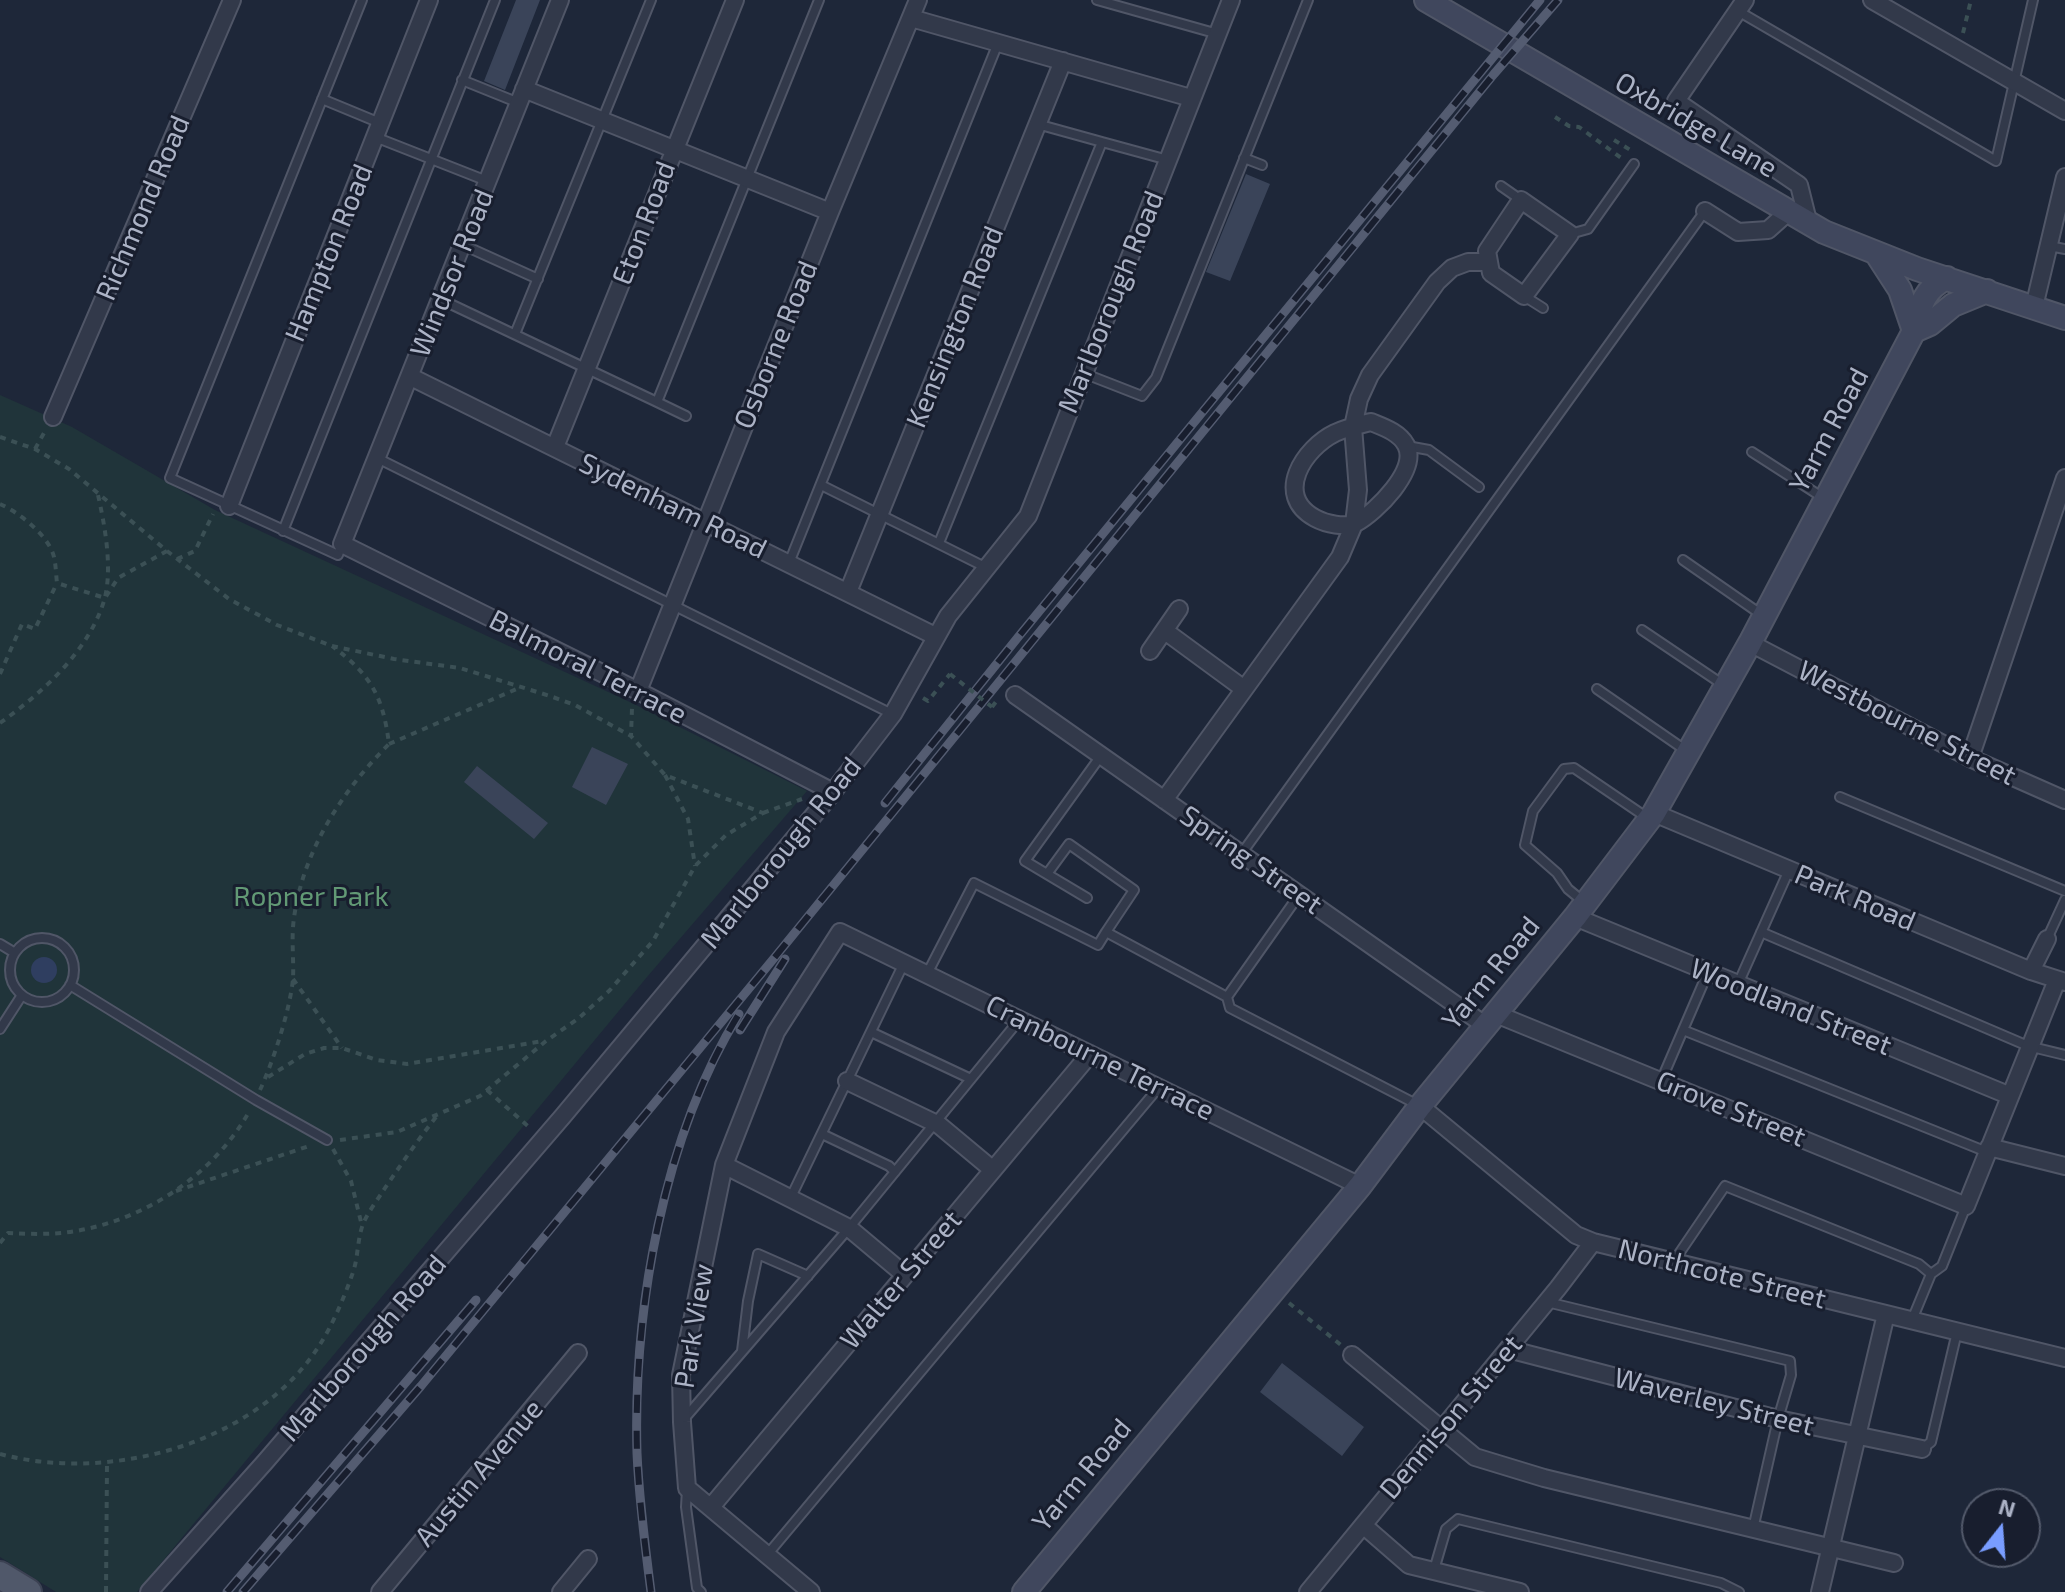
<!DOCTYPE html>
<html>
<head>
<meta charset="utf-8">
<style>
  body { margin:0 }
  #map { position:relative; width:2065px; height:1592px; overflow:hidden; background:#1e2739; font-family:"Exo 2",sans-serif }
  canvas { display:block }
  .north { position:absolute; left:1961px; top:1488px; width:80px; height:80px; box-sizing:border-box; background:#181e2e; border:2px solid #535a6b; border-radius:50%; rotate:17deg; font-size:22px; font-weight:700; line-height:32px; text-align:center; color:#acb3c6 }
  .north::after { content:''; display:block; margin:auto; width:28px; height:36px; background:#799dff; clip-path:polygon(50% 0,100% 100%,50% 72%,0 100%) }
</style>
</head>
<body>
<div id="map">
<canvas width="2065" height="1592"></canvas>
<div class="north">N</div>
</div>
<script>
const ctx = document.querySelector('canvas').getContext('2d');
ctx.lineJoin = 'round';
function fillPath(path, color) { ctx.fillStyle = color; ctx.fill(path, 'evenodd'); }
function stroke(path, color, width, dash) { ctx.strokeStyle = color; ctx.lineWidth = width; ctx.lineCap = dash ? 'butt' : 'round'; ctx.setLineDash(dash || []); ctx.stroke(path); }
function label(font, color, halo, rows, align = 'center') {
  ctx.font = font + ' "Exo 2",sans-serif'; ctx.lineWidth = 6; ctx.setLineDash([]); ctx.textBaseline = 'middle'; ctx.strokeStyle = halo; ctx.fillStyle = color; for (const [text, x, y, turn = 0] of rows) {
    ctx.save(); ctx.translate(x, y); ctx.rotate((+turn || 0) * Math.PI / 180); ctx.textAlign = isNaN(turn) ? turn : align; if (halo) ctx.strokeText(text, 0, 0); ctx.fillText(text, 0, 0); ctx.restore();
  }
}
fillPath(new Path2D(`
  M0,395L72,427L215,510L632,703L807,791L647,977L137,1592H56L0,1557Z`), '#20343a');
fillPath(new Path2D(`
  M31 970a13 13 0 1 1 26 0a13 13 0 1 1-26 0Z`), '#2f3e60');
fillPath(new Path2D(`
  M516,0H540L505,90L484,81Z
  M1246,174L1270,184L1230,281L1206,272Z
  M592,747L628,764L606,805L572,787Z
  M477,766L548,823L534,839L464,782Z
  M1282,1363L1364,1427L1342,1456L1260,1392Z`), '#3a4459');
const lane = new Path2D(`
  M1097,0L1218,34
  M1738,11L1996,161L2033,0
  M462,80L519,103
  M322,99L380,123
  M1037,124L1102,142
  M375,137L487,181
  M1244,158L1262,165
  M1501,186L1521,200
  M1570,234L1588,229L1634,164
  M463,245L538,279
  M2049,246L2065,249
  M1524,296L1543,308
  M442,300L657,402
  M515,334L651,0
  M1083,373L1142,396L1156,378L1308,0
  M686,416L657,402L819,0
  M1407,446L1429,450L1479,487
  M1752,452L1825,499
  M377,458L892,714
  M821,485L987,568
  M283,531L495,0
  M939,543L1102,142L1168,160
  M342,544L338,555L170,478L362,0
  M1683,560L1762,615
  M789,563L998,43
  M1642,630L1725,686
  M1597,689L1688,752
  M1840,797L2065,891
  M1242,853L1705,211
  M1047,874L1069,844L1134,890L1106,932L1227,997L1299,895
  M1087,898L1025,861L1100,757
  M1585,903L1568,889L1557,873L1525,845L1533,811L1564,769L1574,768L1646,817
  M1761,932L2028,1046L2065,1055
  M10 970a32 32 0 1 1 64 0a32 32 0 1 1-64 0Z
  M2047,939L2065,900
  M0,944L15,953
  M927,974L974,883L1098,945L1106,932
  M1738,984L1789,870
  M70,985L256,1100L327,1140
  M1227,997L1230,1008L1418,1105
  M0,1029L22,995
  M1683,1030L1987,1152
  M871,1032L971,1079
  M1661,1081L1708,972
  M822,1134L889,1166L895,1172
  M791,1197L904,963
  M1674,1261L1725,1186L1919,1264L1931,1274
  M1547,1302L1790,1361L1791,1375L1778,1419L1753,1529
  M1912,1320L1931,1274L1942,1266L1966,1206
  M742,1351L748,1301L758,1254L808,1276
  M684,1419L849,1228L1020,1019
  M1922,1449L1931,1442L1957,1332
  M687,1489L686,1507L697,1588L701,1592
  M767,1555L1159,1087
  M1434,1570L1446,1529L1458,1519L1721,1583L1739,1592`);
const street = new Path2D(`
  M560,0L342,544L638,691L833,792
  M1745,0L1676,101L1799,185L1809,225
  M1872,0L2065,111
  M911,18L1191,98
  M524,89L830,212
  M1521,200L1570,234L1524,296L1491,273L1487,251Z
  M1705,211L1738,232L1768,230L1787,213
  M2034,307L2065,177
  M411,377L935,636
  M53,417L232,0
  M1371,422C1383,427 1399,432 1406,445C1419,470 1376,512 1356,523C1345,528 1326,524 1315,518C1273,495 1304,448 1335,433C1346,428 1359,425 1371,422Z
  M555,447L735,0
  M229,506L429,0
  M848,592L1063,61
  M1165,631L1244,689
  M1750,643L1970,758L2065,800
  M1150,651L1179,609
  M638,691L830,212L918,0
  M1015,695L1486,1026
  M1970,758L2065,478
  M1164,800L1340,557L1354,524L1358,490L1353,427L1359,399L1370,375L1437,282L1452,268L1468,262H1489
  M1654,813L2031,971L2065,982
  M1575,917L2008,1095
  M2031,971L2047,939
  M1496,1014L1966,1206L2057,980
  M847,1081L939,1125L993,1170
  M1420,1106L1576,1235L1593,1242L2065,1358
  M1989,1147L2065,1166
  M724,1165L849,1228L905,1275
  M1508,1349L1778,1419L1922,1449
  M1352,1355L1475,1457L1544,1478L1894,1563
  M711,1507L1090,1054
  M1363,1525L1409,1565L1520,1592
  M149,1592L265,1462L563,1116L833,792L893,714L948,616L1028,516L1231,0
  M380,1592L578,1353
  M561,1592L588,1559
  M811,1592L687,1488L682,1422L681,1375L724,1165L776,1032L840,932L1360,1186
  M1308,1592L1558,1288L1593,1242
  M1820,1592L1886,1314`);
const secondary = new Path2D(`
  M1426,0L1824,232L1917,269L2065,318
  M1876,253L1900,290L1914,331
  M1914,331L1930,324L1953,305L1987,291
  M1024,1592L1360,1186L1420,1106L1575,917L1654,813L1750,643L1914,331C1920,307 1923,289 1947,278`);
const primary = new Path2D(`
  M0,1575L28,1592`);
stroke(lane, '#505667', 12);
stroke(street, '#505667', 20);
stroke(secondary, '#505667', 26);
stroke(primary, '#3c4253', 30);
stroke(new Path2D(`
  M1963,33L1971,0
  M1555,117L1569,126L1579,127L1624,160
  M1614,140L1632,151
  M0,437L35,449L69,469L167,551L229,599L277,625L332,646L394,659L460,668L550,696L575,705L631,736
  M35,449L44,433
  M0,504C20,513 49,536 54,557C56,566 56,575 57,583L105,598L118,578L167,551
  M177,559L195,551L213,514
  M0,674L22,624L35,629L57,583
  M923,698L928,701L950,674
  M992,707L998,699
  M0,723C42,693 88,652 104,601C113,570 105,526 98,495
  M389,744L519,688
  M665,775L688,819L695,866
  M763,813L802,799
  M293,979L342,1048
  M268,1077L305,1054L324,1048H342L377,1060L407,1064L543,1041
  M260,1090C273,1062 290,1010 293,979C294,959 291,938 294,918C303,851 342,791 389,744C383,696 371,675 332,646
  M487,1090L530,1128
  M340,1140L397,1132L480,1096L546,1041L579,1018L610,990L653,941L695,866L726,835L763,813L665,775L631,736L632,708
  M333,1149L351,1181L362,1226
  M176,1191L309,1146
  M0,1243L8,1233C30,1234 53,1235 76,1231C146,1219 213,1175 249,1112
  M1289,1303L1341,1345
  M0,1454C109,1483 255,1445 319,1346C332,1326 344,1298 352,1275C358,1260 357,1243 362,1227C366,1215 376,1202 383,1191C400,1166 417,1141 436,1117
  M106,1592L107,1463`), '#3b5055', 4, [6, 6]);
stroke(lane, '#32394a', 8);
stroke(street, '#32394a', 16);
stroke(secondary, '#40475d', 22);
stroke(primary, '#50586a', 26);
const rail = new Path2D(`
  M885,803L1019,636L1540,0
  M740,1030L785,959
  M227,1592L476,1300
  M243,1592L421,1386L775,957L1494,74L1558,0
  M651,1592C645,1546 639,1499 637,1453C633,1309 663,1137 739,1014`);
stroke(rail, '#545c71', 9);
stroke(rail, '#181e2e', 6, [18]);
stroke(new Path2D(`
  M950,674L992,707`), '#3b5055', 4, [6, 6]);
label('28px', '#acb3c6', '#181e2e', [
  ["Oxbridge Lane",1696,125,30],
  ["Richmond Road",143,208,-67],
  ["Eton Road",644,223,-69],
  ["Hampton Road",329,253,-68],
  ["Windsor Road",452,273,-68],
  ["Marlborough Road",1111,302,-68],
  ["Kensington Road",955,327,-68],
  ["Osborne Road",776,345,-68],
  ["Yarm Road",1829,430,-62],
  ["Sydenham Road",673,506,26],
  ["Balmoral Terrace",588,667,27],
  ["Westbourne Street",1907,723,27],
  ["Marlborough Road",781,853,-51],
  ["Spring Street",1251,860,35],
  ["Park Road",1855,898,23],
  ["Yarm Road",1491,973,-51],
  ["Woodland Street",1791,1007,22],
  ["Cranbourne Terrace",1100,1058,26],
  ["Grove Street",1731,1109,22],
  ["Northcote Street",1722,1274,14],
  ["Walter Street",901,1280,-50],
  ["Park View",694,1326,-81],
  ["Marlborough Road",363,1348,-49],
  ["Waverley Street",1714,1402,14],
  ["Dennison Street",1451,1417,-50],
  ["Austin Avenue",479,1473,-50],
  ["Yarm Road",1082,1475,-50]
]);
label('28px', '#629975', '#181e2e', [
  ["Ropner Park",311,897]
]);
</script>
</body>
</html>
